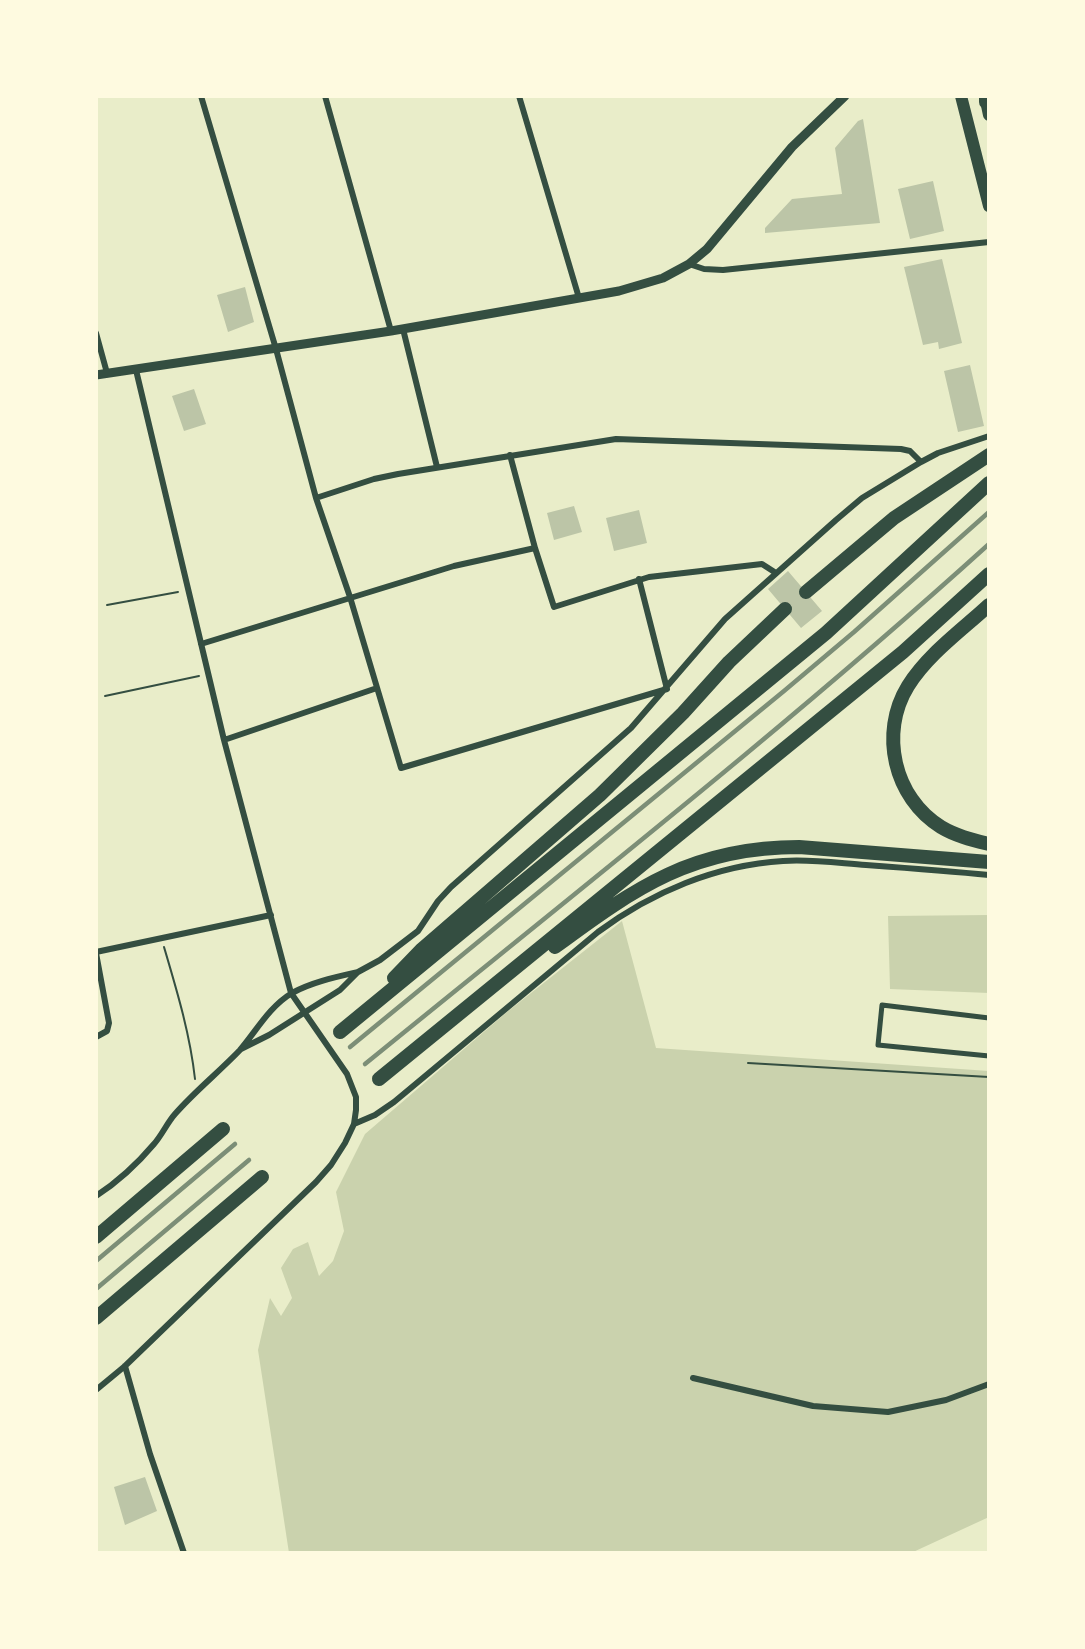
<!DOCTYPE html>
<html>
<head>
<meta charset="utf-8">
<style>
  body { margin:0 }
  #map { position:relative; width:1085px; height:1649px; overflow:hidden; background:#e9edc9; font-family:Literata,serif }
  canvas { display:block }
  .frame { position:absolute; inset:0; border:98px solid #fefae0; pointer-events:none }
</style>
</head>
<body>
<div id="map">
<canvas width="1085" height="1649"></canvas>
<div class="frame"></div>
</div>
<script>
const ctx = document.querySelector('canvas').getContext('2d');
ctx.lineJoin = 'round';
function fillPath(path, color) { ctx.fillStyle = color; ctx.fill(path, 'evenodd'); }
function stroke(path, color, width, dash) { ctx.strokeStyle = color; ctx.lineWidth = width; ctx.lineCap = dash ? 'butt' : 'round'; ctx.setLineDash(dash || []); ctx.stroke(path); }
fillPath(new Path2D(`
  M989,915V993L890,989L888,916Z
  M622,921L656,1048L989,1071V1517L911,1553H289L258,1350L270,1298L281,1316L292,1298L281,1268L293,1249L308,1242L319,1276L333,1261L344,1231L336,1192L365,1134L507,1012Z`), '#cad2ad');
fillPath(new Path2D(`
  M863,119L880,223L765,233V228L792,199L842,194L835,148L858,121Z
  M933,181L944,231L910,239L898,189Z
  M942,259L962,343L939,349L938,342L923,345L904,267Z
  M245,287L254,322L228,332L217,295Z
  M970,365L984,426L958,432L944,371Z
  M194,389L206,424L184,431L172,396Z
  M574,506L582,532L554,540L547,513Z
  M639,510L647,543L614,551L606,518Z
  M788,571L822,611L801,628L768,589Z
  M145,1477L157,1511L125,1525L114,1487Z`), '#bcc5a7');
stroke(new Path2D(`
  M107,605L178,592
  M105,696L199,676
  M164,947C177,991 190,1034 195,1079
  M748,1063L989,1077`), '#344e41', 2);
stroke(new Path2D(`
  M989,1018L882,1005L878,1045L989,1056`), '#344e41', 5);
stroke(new Path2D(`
  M201,96L276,349L316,498L350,597L401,768L667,689L639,579
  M325,96L391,331
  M519,96L579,298
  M689,264L704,269L723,270L989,242
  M403,329L437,467
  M96,333L107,373
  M510,455L535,548L554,607L649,577L762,564L776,573
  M316,498L374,479L398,474L616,439L901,449L910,451L921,462
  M201,644L454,566L535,548
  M224,740L377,688
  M96,952L271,915
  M96,953L109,1023L107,1031L96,1037
  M241,1049L269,1035L340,990L358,972L380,960L418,931L438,901L451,887L631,728L725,619L836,520L862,498L921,462L938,453L989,436
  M354,1124L375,1115L394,1102L598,932C652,892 716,865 783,861C811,859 838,863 866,865C907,868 948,871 989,875
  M96,1196C116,1183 138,1163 154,1144C162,1135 167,1123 175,1114C195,1091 219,1072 240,1050C257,1030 269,1007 292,993C312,982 336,977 358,972
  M125,1366L150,1454L184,1553
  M693,1378L813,1406L888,1412L946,1400L989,1384
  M96,1390L125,1366L316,1182L331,1165L345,1143L354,1124L356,1110V1097L347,1074L291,993L224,740L136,370`), '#344e41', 6);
stroke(new Path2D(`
  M96,375L391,331L619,291L663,278L689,264L707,249L792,147L845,96`), '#344e41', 9);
stroke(new Path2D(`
  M961,96L989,206
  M985,96L989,115`), '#344e41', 12);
stroke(new Path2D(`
  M986,96V102
  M806,592L894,518L989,455
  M989,605C962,630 928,654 908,686C879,733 894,798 941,827C956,836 973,840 989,844
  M555,947C636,887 694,847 799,847L989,862
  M394,978L421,950L600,795L683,713L729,662L785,609
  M340,1032L826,633L989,483
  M379,1079L903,652L989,574
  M96,1237L223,1129
  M96,1318L262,1177`), '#344e41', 14);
stroke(new Path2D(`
  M350,1047L784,691L854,632L989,512
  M365,1064C575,893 788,726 989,544
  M96,1261L235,1144
  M96,1289L249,1160`), '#7c8e77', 4.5);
</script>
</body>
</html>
